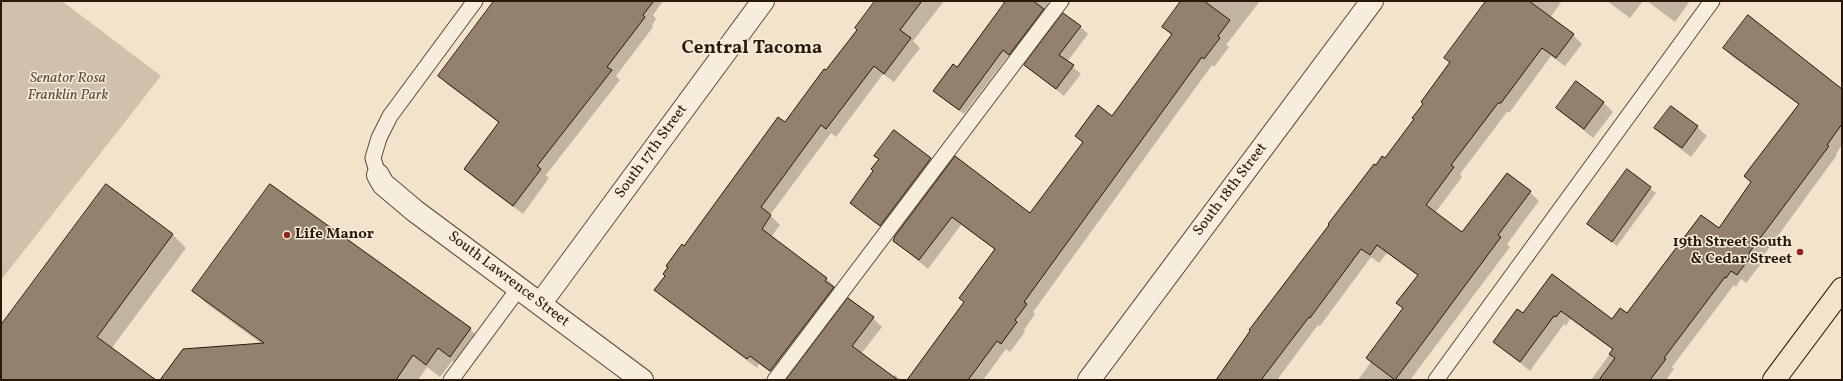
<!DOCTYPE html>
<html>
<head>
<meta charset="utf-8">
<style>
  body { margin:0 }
  #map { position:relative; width:1843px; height:381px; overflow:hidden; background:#f2e3cb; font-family:Vollkorn,serif }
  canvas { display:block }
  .frame { position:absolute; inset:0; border:2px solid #2a1908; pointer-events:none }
</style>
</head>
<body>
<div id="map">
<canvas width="1843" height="381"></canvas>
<div class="frame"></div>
</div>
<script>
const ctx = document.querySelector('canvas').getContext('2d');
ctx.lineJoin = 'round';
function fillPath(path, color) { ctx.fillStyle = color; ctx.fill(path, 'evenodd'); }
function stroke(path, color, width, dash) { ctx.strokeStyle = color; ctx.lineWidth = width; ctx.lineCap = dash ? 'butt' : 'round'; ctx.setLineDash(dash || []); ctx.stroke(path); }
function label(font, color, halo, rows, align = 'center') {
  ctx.font = font + ' Vollkorn,serif'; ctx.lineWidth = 3; ctx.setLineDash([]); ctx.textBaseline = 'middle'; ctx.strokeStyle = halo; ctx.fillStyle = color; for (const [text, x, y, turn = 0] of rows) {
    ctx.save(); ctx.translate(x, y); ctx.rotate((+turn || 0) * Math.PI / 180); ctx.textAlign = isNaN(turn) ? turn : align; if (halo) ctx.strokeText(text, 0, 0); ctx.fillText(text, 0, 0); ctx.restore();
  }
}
fillPath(new Path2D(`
  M1,1H62L161,76L1,280Z`), '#d0c1aa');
fillPath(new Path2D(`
  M508,1H663L653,15L656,19L652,25L653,27L616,76L620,80L546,175L549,178L523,214L474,178L465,169L499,123L448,85L439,76Z
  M875,1H944L913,41L920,48L894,82L883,74L836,137L831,133L770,215L780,225L771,237L827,279L836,288L780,379L759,364L757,368L665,299L656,290L685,247L827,72L858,30Z
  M1001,1H1046L1053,8L1015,59L1009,55L964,114L939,96L957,68L1005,5Z
  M1183,1H1260L1226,45L1229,47L1214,67L1212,65L1033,312L1035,314L1024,330L1025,332L1010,352L1006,349L983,380H908L965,303L995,250L961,225L928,269L894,241L955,158L1030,214L1083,143L1076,136L1112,117L1172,36L1163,27Z
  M1488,1H1562L1550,18L1573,35L1582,44L1565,66L1551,56L1510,112H1507L1460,174L1462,177L1435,213L1463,234L1530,192L1539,201L1507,244L1510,247L1410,380H1358L1371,362L1367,358L1403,309L1398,303L1418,276L1387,253L1379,263L1371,257L1320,326L1318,325L1277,380H1215L1376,166L1385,159L1415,119L1450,63L1446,58Z
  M1607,1H1643L1630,18Z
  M1647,1H1690L1675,22Z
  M1081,27L1088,34L1067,62L1081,74L1064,96L1025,65Z
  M1724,48L1842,91V145L1836,154L1837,155L1758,263L1760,265L1746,283L1741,279L1736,287L1734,285L1672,367L1674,369L1666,380H1591L1613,350L1570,319L1566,326L1564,324L1530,371L1494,342L1523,315L1552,275L1612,320L1627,315L1719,229L1752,183L1799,105L1733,57Z
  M1604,103L1613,112L1593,138L1567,117L1557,108Z
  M1697,127L1707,136L1691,157L1665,137L1655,128Z
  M894,131L938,167L888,233L851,203L874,171L880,160L875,156Z
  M1627,171L1656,193L1617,246L1588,223Z
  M106,185L173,235L186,248L111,349L154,380H1V327Z
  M270,185L470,329L483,342L464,369L452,361L440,377L427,367L418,380H161L262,344L207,304L194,291Z
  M873,318L882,327L861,354L893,378L895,375L901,380H788Z`), '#0003');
const building = new Path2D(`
  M494,1H654L643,15L645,17L607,67L612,70L537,166L541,169L513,206L464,169L499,122L438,76Z
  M875,1H922L900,30L911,38L884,74L874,66L826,129L821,125L761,207L771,215L762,229L827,278L825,281L834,287L770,371L750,356L747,359L654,290L665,276L663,274L668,267L666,266L682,244L684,246L778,117L785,122L824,69L826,70L857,30L855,28Z
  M1006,1H1033L1044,9L1009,55L1003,50L959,110L933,91L953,64L957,67Z
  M1181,1H1204L1230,20L1218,36L1220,38L1204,59L1202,57L1024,302L1027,304L1015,320L1017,322L1001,344L997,341L968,380H907L964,302L959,298L995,249L952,217L919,260L893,241L895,236L955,156L1030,213L1083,142L1075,136L1098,105L1112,116L1172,34L1162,27Z
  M1486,1H1529L1574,34L1556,58L1542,48L1501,103H1498L1451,165L1454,167L1426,205L1462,232L1507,173L1531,191L1498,235L1501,237L1395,380L1366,358L1403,308L1396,303L1418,275L1377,245L1370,255L1361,249L1310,318L1309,317L1261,380H1216L1250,331L1249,330L1329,225L1328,224L1374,164L1376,165L1382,156L1385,158L1414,119L1412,118L1423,104L1421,102L1450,62L1444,58Z
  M1063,13L1081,26L1059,55L1074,65L1056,89L1024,65Z
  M1748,15L1842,89V124L1827,145L1829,146L1749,253L1752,255L1737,275L1731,271L1726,278L1725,277L1664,358L1666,359L1650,380H1599L1615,358L1609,354L1613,349L1561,311L1556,317L1554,316L1520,362L1493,342L1517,309L1523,313L1552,274L1612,319L1620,308L1627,313L1701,215L1719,228L1751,182L1744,176L1799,104L1723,48Z
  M1576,81L1604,102L1584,129L1556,108Z
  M1671,106L1698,126L1682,148L1654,128Z
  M894,130L931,158L880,226L850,203L873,171L871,169L879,159L874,156Z
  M1627,169L1651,187L1612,242L1587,224Z
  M106,184L173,234L97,337L156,380H1V325Z
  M270,184L471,328L450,357L438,348L426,365L413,355L396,380H160L183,349L264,343L192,291Z
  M848,298L874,317L852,346L898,380H786Z`);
fillPath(building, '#92826d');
stroke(building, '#2a1908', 1);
const lane = new Path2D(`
  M378,175L373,158L379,138L390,116L475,1
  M451,380L519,288
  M775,380L1061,1
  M1436,380L1712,1`);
const street = new Path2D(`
  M378,175L383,184L415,211L642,380
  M540,304L763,1
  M1089,380L1372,1`);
const primary = new Path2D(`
  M1774,380L1842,289`);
stroke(lane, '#5c4c39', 17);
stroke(street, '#5c4c39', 24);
stroke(primary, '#2a1908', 24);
stroke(lane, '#f7eddd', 15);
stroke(street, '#f7eddd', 22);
stroke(primary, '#f2e3cb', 22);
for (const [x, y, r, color] of [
  [287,235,4,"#8f2418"],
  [1800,252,4,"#8f2418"]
]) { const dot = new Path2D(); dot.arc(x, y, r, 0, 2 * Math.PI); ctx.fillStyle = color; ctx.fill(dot); stroke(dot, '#f7eddd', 1.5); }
label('italic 15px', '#5c4b39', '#f7eddd', [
  ["Senator Rosa",68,79],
  ["Franklin Park",68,96]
]);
label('15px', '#2a1908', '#f7eddd', [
  ["South 17th Street",652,152,-54],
  ["South 18th Street",1231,190,-53],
  ["South Lawrence Street",508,280,37]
]);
label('bold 15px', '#2a1908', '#f7eddd', [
  ["Life Manor",295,235],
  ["19th Street South",1792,243,"right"],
  ["& Cedar Street",1792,260,"right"]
], 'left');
label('bold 19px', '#2a1908', '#f7eddd', [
  ["Central Tacoma",752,50]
]);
</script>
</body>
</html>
